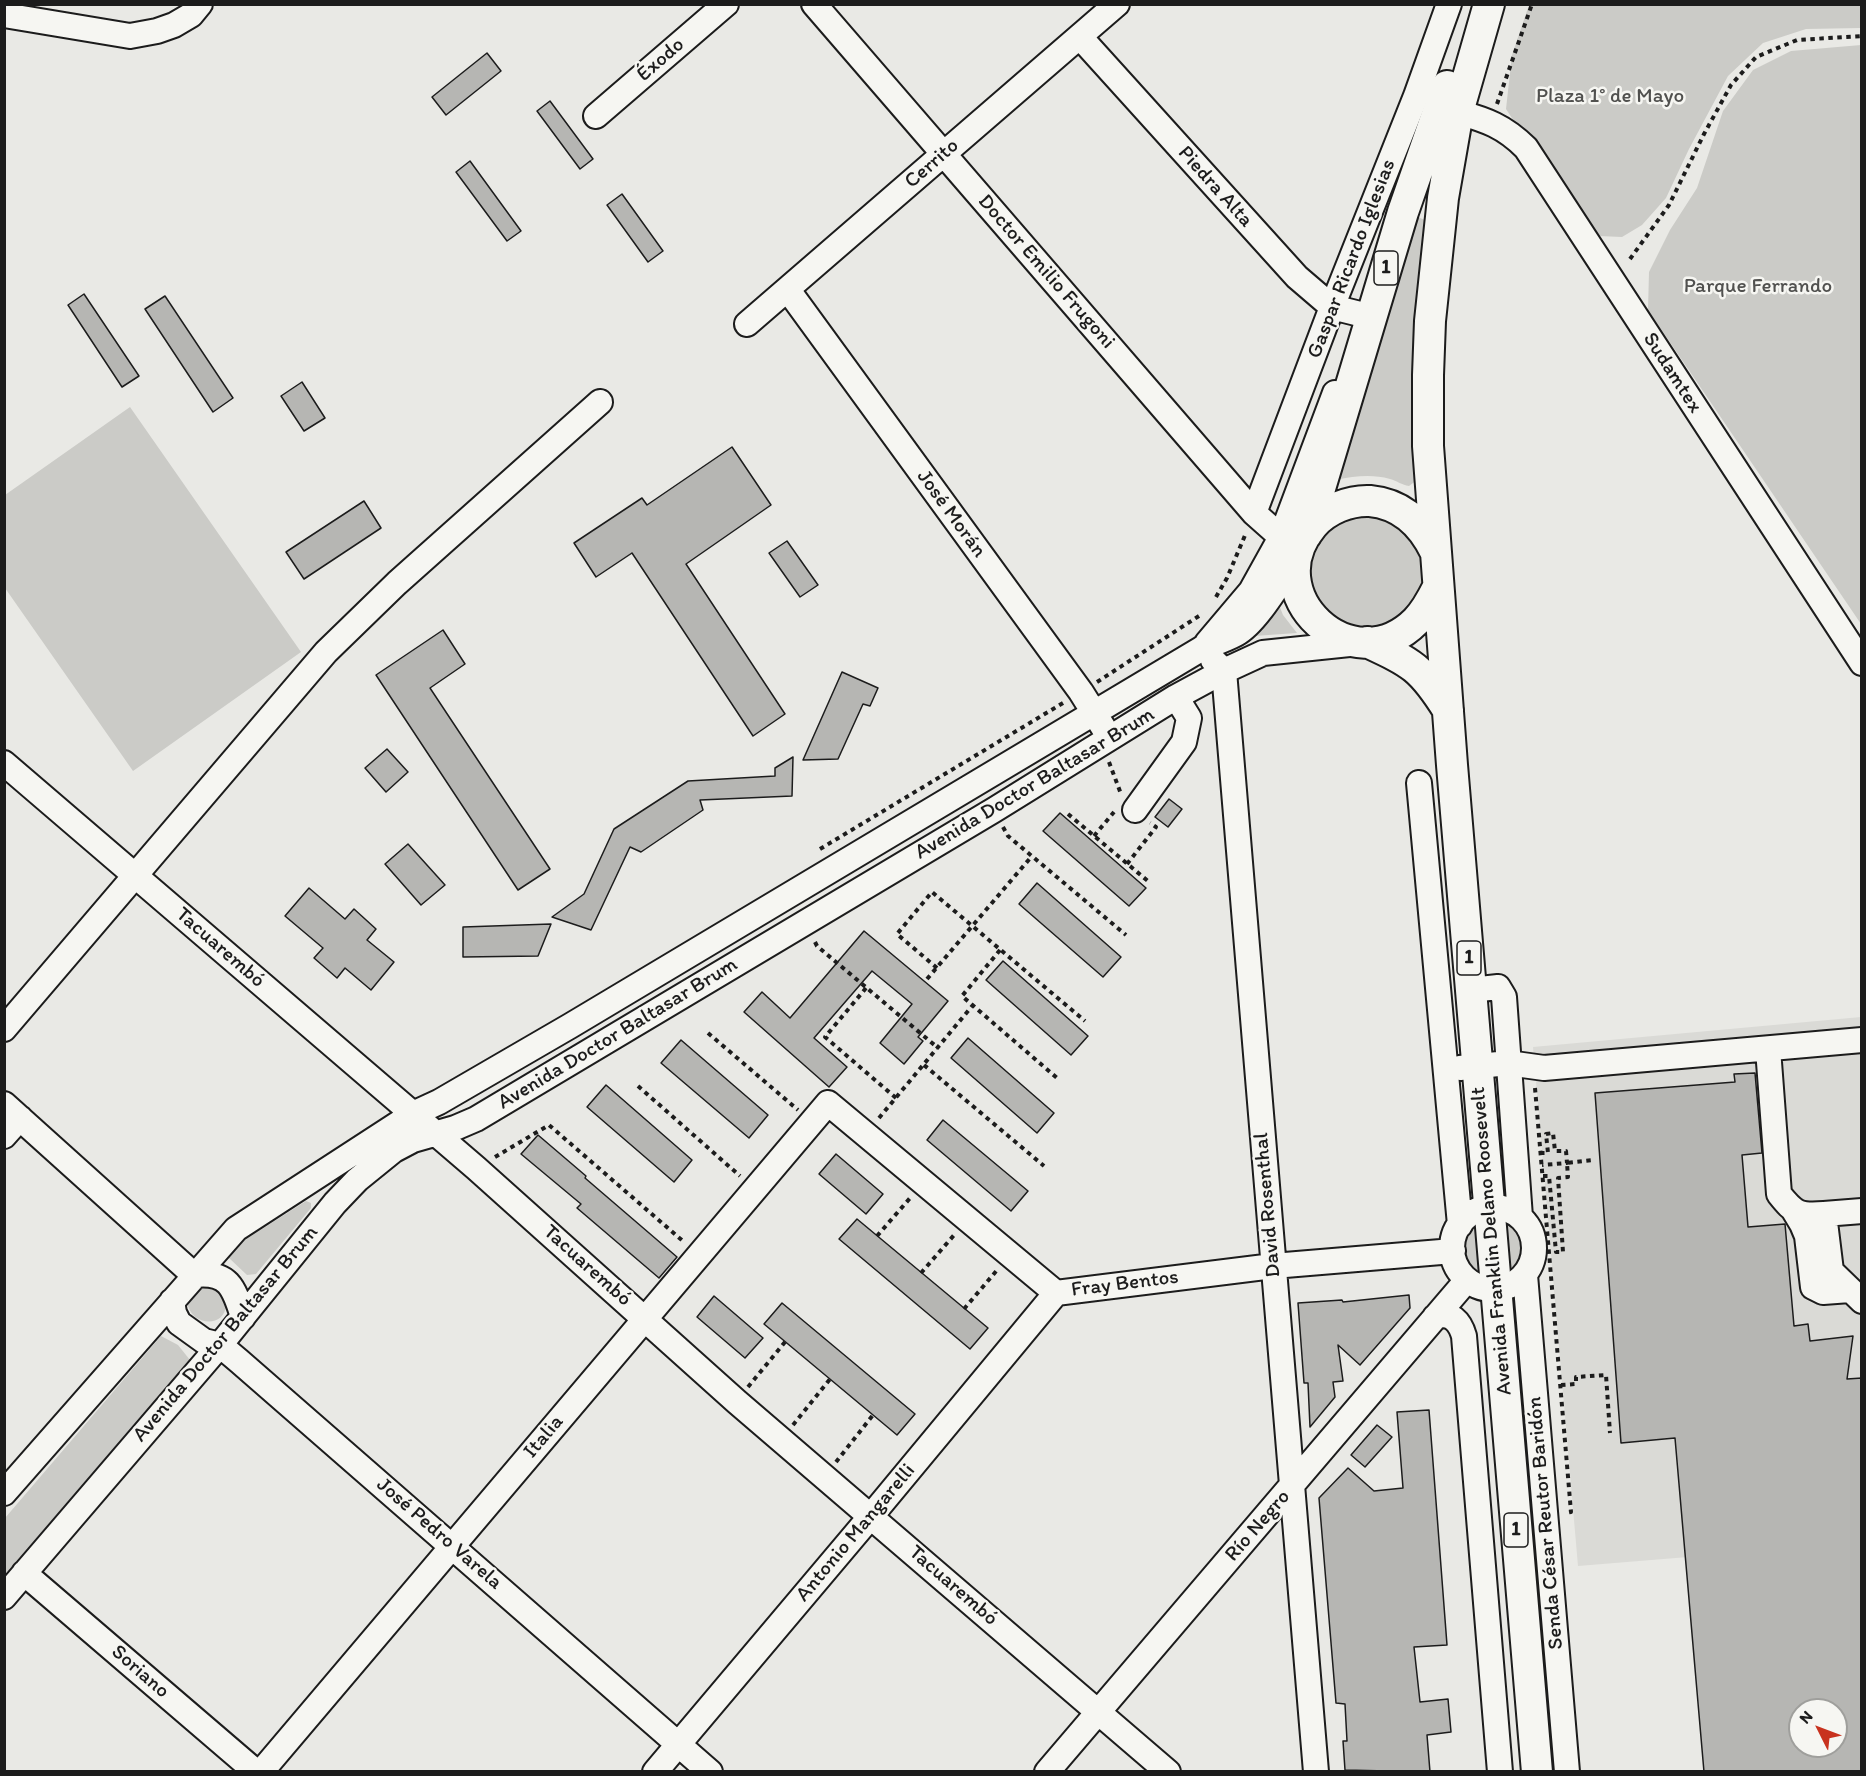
<!DOCTYPE html>
<html>
<head>
<meta charset="utf-8">
<style>
  body { margin:0 }
  #map { position:relative; width:1866px; height:1776px; overflow:hidden; background:#e9e9e5; font-family:Itim,sans-serif }
  canvas { display:block }
  .frame { position:absolute; inset:0; border:6px solid #1c1c1c; pointer-events:none }
  .north { position:absolute; left:1788px; top:1698px; width:60px; height:60px; box-sizing:border-box; background:#f6f6f2; border:2px solid #9f9f9c; border-radius:50%; rotate:312deg; font-size:16px; font-weight:700; line-height:24px; text-align:center; color:#1c1c1c }
  .north::after { content:''; display:block; margin:auto; width:21px; height:27px; background:#c8321e; clip-path:polygon(50% 0,100% 100%,50% 72%,0 100%) }
</style>
</head>
<body>
<div id="map">
<canvas width="1866" height="1776"></canvas>
<div class="frame"></div>
<div class="north">N</div>
</div>
<script>
const ctx = document.querySelector('canvas').getContext('2d');
ctx.lineJoin = 'round';
function fillPath(path, color) { ctx.fillStyle = color; ctx.fill(path, 'evenodd'); }
function stroke(path, color, width, dash) { ctx.strokeStyle = color; ctx.lineWidth = width; ctx.lineCap = dash ? 'butt' : 'round'; ctx.setLineDash(dash || []); ctx.stroke(path); }
function label(font, color, halo, rows, align = 'center') {
  ctx.font = font + ' Itim,sans-serif'; ctx.lineWidth = 5; ctx.setLineDash([]); ctx.textBaseline = 'middle'; ctx.strokeStyle = halo; ctx.fillStyle = color; for (const [text, x, y, turn = 0] of rows) {
    ctx.save(); ctx.translate(x, y); ctx.rotate((+turn || 0) * Math.PI / 180); ctx.textAlign = isNaN(turn) ? turn : align; if (halo) ctx.strokeText(text, 0, 0); ctx.fillText(text, 0, 0); ctx.restore();
  }
}
fillPath(new Path2D(`
  M1861,1017V1378L1688,1557L1578,1566L1533,1047Z`), '#dadad6');
fillPath(new Path2D(`
  M1529,5H1861V28L1806,29L1763,43L1728,76L1689,149L1666,198L1642,225L1622,237L1599,236L1581,223L1506,109L1512,55Z
  M1861,45H1862L1861,624L1648,310L1649,272L1670,230L1697,188L1723,111L1753,70L1791,51Z
  M1415,216L1425,220L1427,224L1417,480L1409,486C1402,485 1397,481 1390,479C1372,474 1355,476 1336,480Z
  M130,407L301,652L133,771L5,588V495Z
  M1344,514L1395,518L1420,548L1424,574L1421,587L1408,609L1386,624L1360,628L1347,625L1325,612L1307,577L1314,539Z
  M1277,600L1283,615L1297,633L1254,636Z
  M306,1201L311,1203V1208L256,1274L247,1275L229,1258V1250Z
  M1480,1223L1484,1277C1457,1265 1459,1239 1480,1223Z
  M1505,1223C1527,1237 1526,1255 1509,1273Z
  M204,1284L222,1290C223,1295 226,1300 226,1305C225,1328 191,1327 187,1302Z
  M161,1336L178,1345L190,1360L5,1579V1518Z`), '#cbcbc7');
const building = new Path2D(`
  M487,53L501,71L446,115L432,97Z
  M550,101L593,159L580,169L537,111Z
  M470,161L521,231L507,241L456,172Z
  M622,194L663,251L648,262L607,205Z
  M84,294L139,376L122,387L68,305Z
  M165,296L233,398L213,412L145,309Z
  M302,382L325,418L304,431L281,396Z
  M732,447L771,505L686,564L785,714L753,736L632,553L596,577L574,543L642,498L647,505Z
  M364,501L381,528L304,579L286,552Z
  M787,541L818,585L800,597L769,553Z
  M443,630L465,664L430,688L550,869L518,890L376,675Z
  M842,672L878,688L870,706L863,704L838,759L803,760Z
  M387,749L408,772L386,792L365,768Z
  M793,757L792,796L700,800L703,810L641,852L630,847L591,930L552,917L584,894L614,829L688,781L775,776V768Z
  M1169,799L1182,809L1168,827L1155,817Z
  M1060,813L1146,888L1129,906L1043,831Z
  M408,844L445,885L421,905L385,864Z
  M1037,883L1121,957L1103,977L1019,904Z
  M309,888L345,919L354,909L376,929L367,940L394,962L371,990L345,968L337,978L314,958L323,948L285,916Z
  M551,924L538,956L463,957V927Z
  M864,931L948,1001L918,1037L923,1041L904,1064L880,1043L912,1004L872,971L814,1038L847,1067L829,1087L744,1012L762,992L790,1018Z
  M1003,961L1088,1036L1071,1055L986,980Z
  M968,1038L1054,1113L1037,1133L951,1058Z
  M681,1040L768,1115L749,1138L661,1063Z
  M1755,1073L1762,1153L1742,1155L1748,1227L1785,1224L1794,1326L1808,1324L1810,1341L1853,1336L1847,1379L1862,1378V1772H1704L1675,1438L1621,1443L1595,1093L1735,1082L1734,1074ZM1800,1710H1836V1746H1800Z
  M606,1085L692,1160L674,1182L587,1107Z
  M943,1120L1028,1191L1011,1211L927,1140Z
  M538,1135L586,1176L585,1178L677,1257L659,1278L577,1208L581,1204L521,1154Z
  M836,1154L883,1194L866,1214L819,1174Z
  M857,1219L988,1328L970,1349L839,1239Z
  M1409,1295L1410,1308L1360,1365L1338,1345L1343,1381L1333,1382L1335,1397L1310,1427L1308,1383H1304L1298,1303L1342,1300L1343,1302Z
  M714,1296L763,1338L745,1358L697,1317Z
  M782,1303L915,1414L897,1435L764,1324Z
  M1429,1410L1447,1645L1414,1647L1420,1702L1448,1699L1451,1732L1427,1735L1430,1772L1345,1770L1343,1741H1347L1345,1704L1336,1703L1319,1498L1348,1468L1374,1491L1403,1488L1397,1412Z
  M1377,1425L1392,1437L1365,1467L1351,1455Z`);
fillPath(building, '#b6b6b3');
stroke(building, '#1c1c1c', 1.5);
const minor = new Path2D(`
  M814,4L1254,513L1281,537
  M4,15L130,36L157,31L174,25L191,15L200,4
  M1080,37L1297,277L1332,307L1364,315
  M1458,112C1486,120 1504,126 1526,148L1862,663
  M596,116L726,4
  M788,290L1081,692L1103,727
  M747,324L1117,4
  M1254,513L1332,307L1416,96L1449,4
  M1207,643L1251,591L1281,537L1335,393
  M1213,660L1224,671L1316,1772
  M4,763L476,1168L737,1402L1168,1772
  M1419,783L1460,1225
  M1135,810L1184,742L1189,718L1176,697
  M1471,990L1498,987L1504,997L1520,1217
  M4,1029L326,652L397,583L600,402
  M1768,1049L1779,1194C1795,1214 1799,1216 1824,1214L1831,1271L1862,1301
  M1460,1068L1508,1063L1544,1068L1862,1040
  M4,1104L194,1275
  M4,1136L20,1118
  M1452 1248a41 41 0 1 1 82 0a41 41 0 1 1-82 0Z
  M1793,1209L1802,1224L1807,1236L1813,1287L1823,1292L1850,1290
  M1824,1214L1862,1211
  M194,1275C228,1271 234,1287 243,1317
  M1525,1275L1567,1772
  M172,1301L174,1313L179,1323L204,1341L220,1345L239,1361L710,1772
  M1435,1317C1451,1311 1460,1322 1464,1336L1500,1772
  M4,1493L236,1229L413,1114L439,1102L570,1026L1201,649C1212,644 1225,640 1236,634C1257,623 1282,578 1297,557
  M24,1573L256,1772
  M4,1597L220,1345L335,1203L357,1180L394,1150L413,1140L455,1128L476,1119L994,810L1176,697L1224,671L1263,653L1359,643
  M261,1772L828,1103L1056,1293L1273,1266L1453,1251
  M655,1772L871,1516L1056,1293
  M1047,1772L1467,1280`);
const major = new Path2D(`
  M1489,4L1458,112L1443,198L1430,321L1428,375V446L1452,765L1537,1772
  M1306,535L1403,212L1447,86
  M1435,551C1422,524 1402,504 1370,501C1350,500 1327,509 1313,525C1254,594 1352,685 1416,621C1425,612 1432,599 1438,587
  M1367,642C1412,663 1421,667 1448,710`);
stroke(minor, '#1c1c1c', 28);
stroke(major, '#1c1c1c', 34);
stroke(new Path2D(`
  M1497,104L1532,4
  M1630,259L1669,205L1704,134L1731,85L1756,57L1797,40L1862,36
  M1216,597L1227,578L1246,533
  M1097,682L1202,614
  M1109,762L1121,794
  M1068,814L1149,882
  M1003,827L1008,836L1126,935
  M1094,836L1114,812
  M820,849L1063,703
  M1127,864L1156,827L1150,823
  M815,942L817,946L938,1048
  M1000,950L962,996L1057,1078
  M937,968L897,934L932,892L1085,1021
  M927,979L1032,856
  M866,988L825,1037L896,1098
  M708,1033L798,1110
  M924,1065L1044,1166
  M638,1086L740,1176
  M1535,1088L1571,1512L1566,1513
  M879,1118L973,1005
  M1540,1153H1548L1546,1134L1553,1133L1555,1151H1566L1567,1163L1542,1165
  M495,1157L549,1125L684,1242
  M1543,1176H1549L1556,1252H1563L1558,1178L1568,1177L1567,1163L1594,1160
  M877,1236L911,1197
  M921,1273L955,1234
  M964,1309L998,1269
  M1561,1385L1576,1384V1377L1606,1375L1610,1433
  M748,1387L785,1342
  M793,1425L830,1379
  M836,1462L873,1415`), '#1c1c1c', 4, [4.5, 4.5]);
stroke(minor, '#f6f6f2', 24);
stroke(major, '#f6f6f2', 30);
for (const [x, y, w] of [
  [1386,268,24],
  [1469,958,24],
  [1516,1530,24]
]) { const box = new Path2D(); box.roundRect(x - w / 2, y - 17, w, 34, 4.5); ctx.fillStyle = '#f6f6f2'; ctx.fill(box); stroke(box, '#1c1c1c', 1.5); }
label('bold 20px', '#1c1c1c', null, [
  ["1",1386,268],
  ["1",1469,958],
  ["1",1516,1530]
]);
label('21px', '#1c1c1c', '#f6f6f2', [
  ["Éxodo",661,60,-41],
  ["Cerrito",932,164,-41],
  ["Piedra Alta",1215,187,48],
  ["Gaspar Ricardo Iglesias",1352,259,-69],
  ["Doctor Emilio Frugoni",1046,272,49],
  ["Sudamtex",1672,373,57],
  ["José Morán",951,514,54],
  ["Avenida Doctor Baltasar Brum",1035,784,-31],
  ["Tacuarembó",220,948,41],
  ["Avenida Doctor Baltasar Brum",618,1034,-31],
  ["David Rosenthal",1268,1205,-95],
  ["Avenida Franklin Delano Roosevelt",1492,1241,-95],
  ["Tacuarembó",587,1266,42],
  ["Fray Bentos",1125,1284,-7],
  ["Avenida Doctor Baltasar Brum",226,1334,-50],
  ["Italia",544,1437,-50],
  ["Senda César Reutor Baridón",1546,1523,-95],
  ["Río Negro",1258,1526,-49],
  ["Antonio Mangarelli",856,1533,-50],
  ["José Pedro Varela",439,1534,41],
  ["Tacuarembó",953,1586,41],
  ["Soriano",140,1672,41]
]);
label('21px', '#51514f', '#f6f6f2', [
  ["Plaza 1° de Mayo",1610,97],
  ["Parque Ferrando",1758,287]
]);
</script>
</body>
</html>
